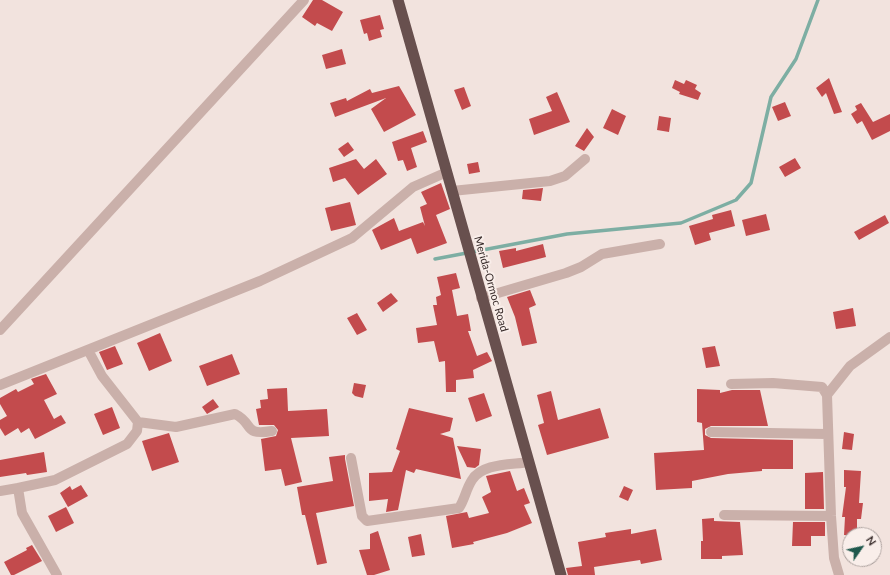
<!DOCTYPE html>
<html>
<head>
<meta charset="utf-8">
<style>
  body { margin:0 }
  #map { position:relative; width:890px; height:575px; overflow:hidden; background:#f2e3de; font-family:Lato,sans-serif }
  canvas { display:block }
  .north { position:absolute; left:842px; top:527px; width:40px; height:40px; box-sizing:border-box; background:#f9eeea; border:1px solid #aba09d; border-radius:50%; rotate:56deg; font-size:11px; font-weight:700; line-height:16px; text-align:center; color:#372a29 }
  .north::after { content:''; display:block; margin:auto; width:14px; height:18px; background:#1f584d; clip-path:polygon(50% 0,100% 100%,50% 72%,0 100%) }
</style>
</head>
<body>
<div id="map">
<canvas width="890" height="575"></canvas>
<div class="north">N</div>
</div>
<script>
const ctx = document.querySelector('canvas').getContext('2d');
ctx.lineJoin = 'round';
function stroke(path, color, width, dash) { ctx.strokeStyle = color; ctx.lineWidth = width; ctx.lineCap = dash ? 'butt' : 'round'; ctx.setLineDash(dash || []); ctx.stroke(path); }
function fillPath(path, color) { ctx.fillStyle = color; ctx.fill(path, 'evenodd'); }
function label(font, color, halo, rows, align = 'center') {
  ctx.font = font + ' Lato,sans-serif'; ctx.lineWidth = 4; ctx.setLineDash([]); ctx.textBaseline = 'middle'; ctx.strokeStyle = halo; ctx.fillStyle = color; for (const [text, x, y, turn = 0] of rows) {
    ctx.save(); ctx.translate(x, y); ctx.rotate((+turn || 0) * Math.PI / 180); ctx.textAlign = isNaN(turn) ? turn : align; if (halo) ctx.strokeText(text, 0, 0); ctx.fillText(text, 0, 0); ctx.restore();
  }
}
stroke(new Path2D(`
  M435,259L567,234L681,223L736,200L751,183L771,97L796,59L818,0`), '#7daea3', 3.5);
fillPath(new Path2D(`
  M313,0H322L343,12L332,31L317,23L315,26L302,17Z
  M380,15L384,29L380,30L382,37L369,41L367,33L364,34L360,20Z
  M342,49L346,64L326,69L322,55Z
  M829,78L842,112L834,114L826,93L822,97L816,88Z
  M675,80L684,84L686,80L697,85L695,89L701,93L698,100L679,94L680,92L672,88Z
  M399,86L416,115L384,132L371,109L386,98L335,117L330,103L346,98L347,101L370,89L372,93Z
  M464,87L471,106L462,110L454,90Z
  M557,92L570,122L534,135L529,119L552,111L546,97Z
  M785,102L791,116L778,121L772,107Z
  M861,103L873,122L890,114V131L872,140L862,121L857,124L851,114L857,110L855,106Z
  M612,109L626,116L618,135L603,128Z
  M659,116L671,118L669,132L657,130Z
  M587,128L594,137L584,151L575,146Z
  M423,131L427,142L411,148L417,167L407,171L403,160L398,161L392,142Z
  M348,142L354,150L344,157L338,149Z
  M795,158L801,168L785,177L779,167Z
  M356,159L364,169L376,159L387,174L358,195L345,178L333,182L329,168Z
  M478,162L480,172L469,174L467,164Z
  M441,183L450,209L436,215L447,243L417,254L411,238L381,250L372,230L394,218L399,231L423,222L425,226L420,207L427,204L421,192Z
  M543,188L541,201L522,199L523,190Z
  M350,202L356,225L331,231L325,208Z
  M731,210L735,226L709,233L711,240L695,245L689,226L713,219L712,215Z
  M766,214L770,230L746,236L742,220Z
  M885,215L889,223L859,240L854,232Z
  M543,244L546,257L503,268L499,251L516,248V251Z
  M456,273L460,288L452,290L457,316L468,314L471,331H468L477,356L487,352L492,361L473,370L474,378L456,380V392H446L445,361L439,362L434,341L418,343L416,328L437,325L433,305H437L436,297L441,295L437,277Z
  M530,290L536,305L529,308L537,343L522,346L515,317L507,297Z
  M391,293L398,301L383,312L377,303Z
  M853,308L856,326L836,329L833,312Z
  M357,313L367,330L357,335L347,318Z
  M160,333L172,361L149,371L137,343Z
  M115,346L123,364L107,370L99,352Z
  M715,346L720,366L706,368L702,348Z
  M232,354L240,374L207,386L199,366Z
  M46,374L57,394L44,400L54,419L61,415L66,423L35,439L29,428L21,433L18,428L5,436L0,428V420L7,416L0,404V398L16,389L18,392L34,384L31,379Z
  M354,383L366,385L363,398L355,396L352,393Z
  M287,388L288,411L327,409L329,436L291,438L302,482L285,486L281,469L265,471L261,439L276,436L278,430L274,425H259L256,409L261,408L260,400L268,399L267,389Z
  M697,389L720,390V393L732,390H760L768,426H711L705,429V435L711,438L793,440V469H762V471L728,474L692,481V488L656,490L654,453L704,450L702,423L697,422Z
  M551,391L558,420L600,408L609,438L547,455L538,425L544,423L537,395Z
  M484,393L492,416L476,422L468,398Z
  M213,399L219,407L207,414L202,407Z
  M112,407L120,428L103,435L94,414Z
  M409,408L453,418L450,431L440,434L453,438L461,479L416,469L414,473L406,470L398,510L386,512L388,499L369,501V473L392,472L400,451L396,449Z
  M844,432L854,434L852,450L842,449Z
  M169,433L179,462L152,471L142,441Z
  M457,446L481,449L479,465L475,468L467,467Z
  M44,452L47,472L27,475L26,473L0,477V460Z
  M345,455V459L354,506L316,513L327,563L317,565L305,515H302L297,487L333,481L329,457Z
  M844,470L861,471L859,503H863L861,519H857V535H844L845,517H842L846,487H844Z
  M510,471L517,491L524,488L530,503L524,505L532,523L507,533L473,542L474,544L452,548L446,516L467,512L469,518L489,513L482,497L491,492L486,476Z
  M823,472L824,509H805V473Z
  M81,485L88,496L68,507L60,493L70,486L72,490Z
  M624,486L633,490L628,501L619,497Z
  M66,507L74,523L56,532L48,516Z
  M714,518V521L740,522L743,555L722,556V559H701V541H703L702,519Z
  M793,522H825V536H811V546H792Z
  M631,529V534L656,529L662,560L641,564L640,560L594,567L595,575H568L566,568L582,566L578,542L606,537L605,533Z
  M378,531L390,570L374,575H367L359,550L370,549V534Z
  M421,534L425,555L412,557L408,537Z
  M32,545L42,561L14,575H11L4,562L27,550L26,548Z`), '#c34b4d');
stroke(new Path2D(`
  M452,191L550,181L565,176L585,159
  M481,298L566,273L581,267L602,254L660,244
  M0,330L304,0
  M731,384L773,383L822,387L827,395L831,516L834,558L839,575
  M0,385L260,281L352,238L413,187L447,172
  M827,395L850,366L890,337
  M138,422L176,427L235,414C255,424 242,436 272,431
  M711,432L827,434
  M351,458L362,516L367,521L459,508C465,499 466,489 472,480C482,463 511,465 529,462
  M0,491L18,488
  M724,515L831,516
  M57,575L22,513L18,488L55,480L127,444L137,431L138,422L102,376L88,350`), '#cab0aa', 10);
stroke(new Path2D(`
  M398,0L561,575`), '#68504e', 11);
label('11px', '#372a29', '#f9eeea', [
  ["Merida-Ormoc Road",491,284,74]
]);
</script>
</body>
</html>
